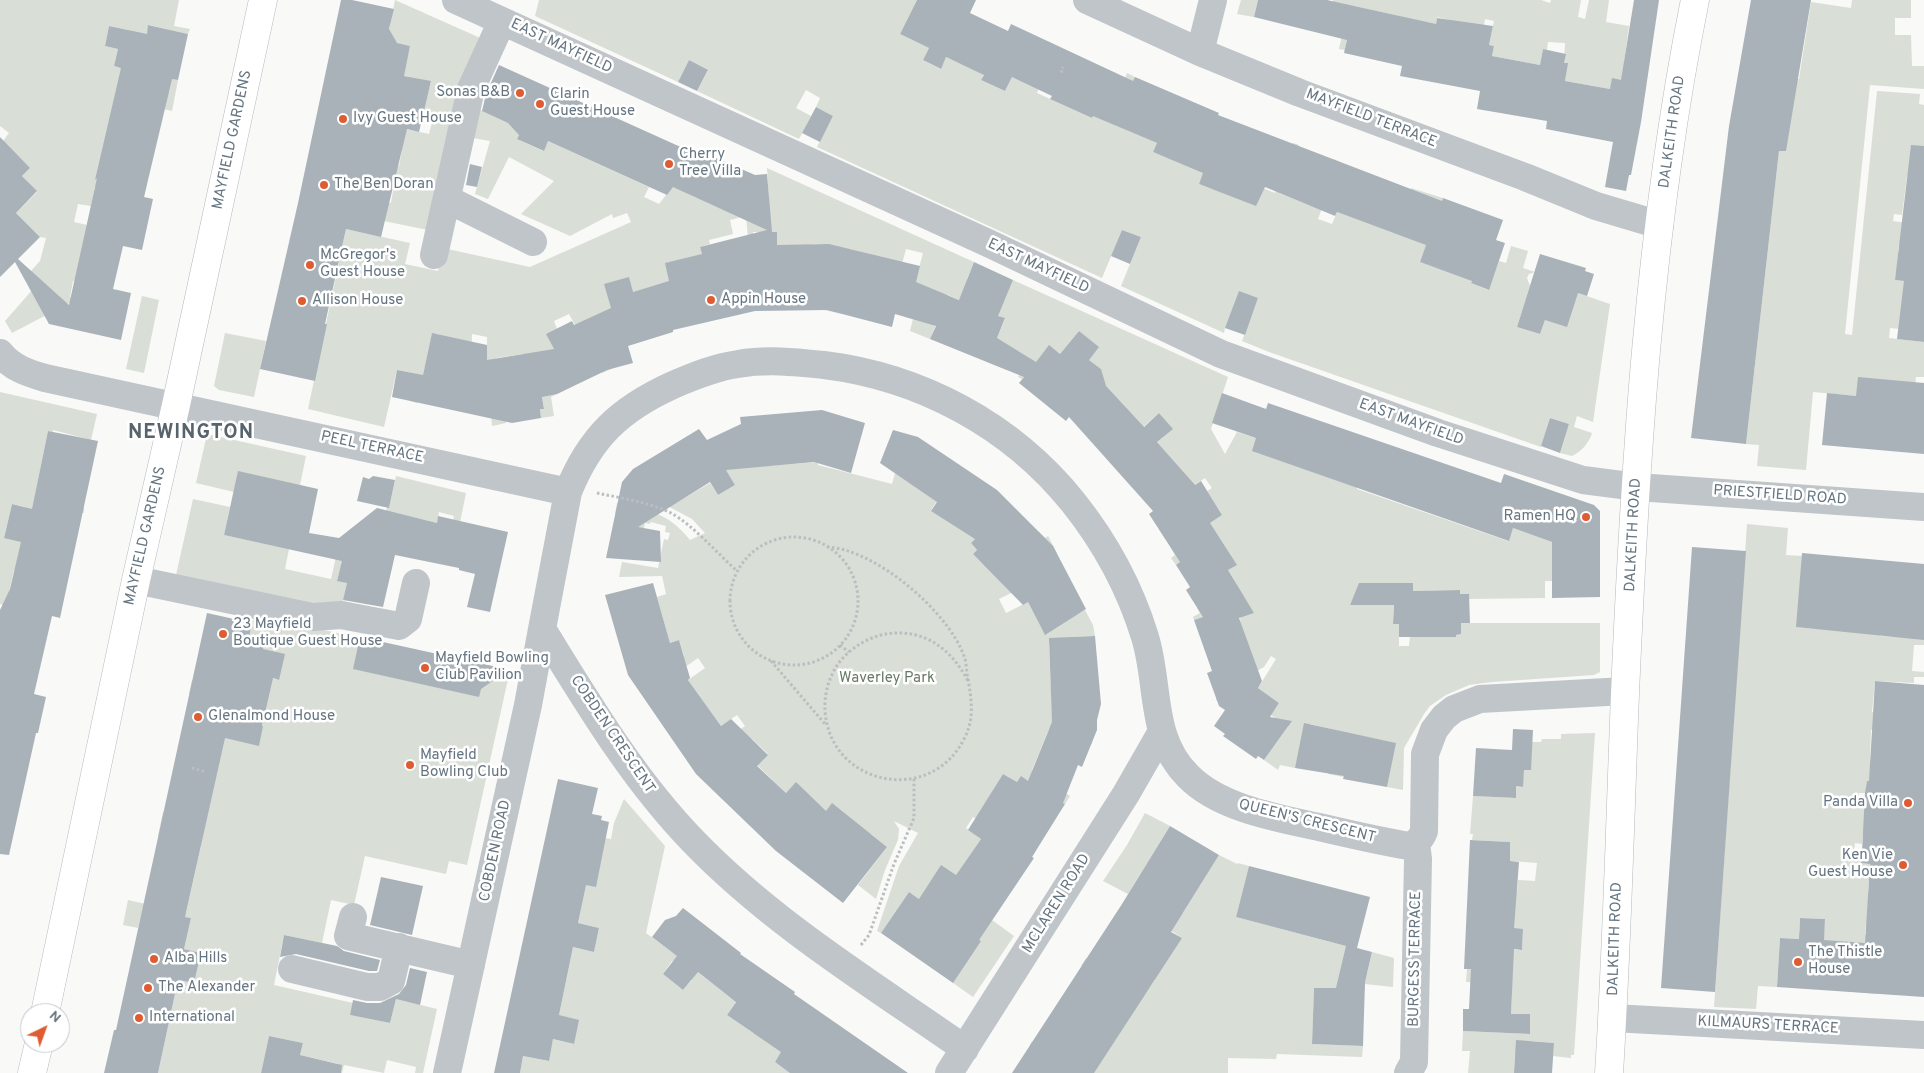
<!DOCTYPE html>
<html>
<head>
<meta charset="utf-8">
<style>
  body { margin:0 }
  #map { position:relative; width:1924px; height:1073px; overflow:hidden; background:#f9f9f7; font-family:Overpass,sans-serif }
  canvas { display:block }
  .north { position:absolute; left:20px; top:1003px; width:50px; height:50px; box-sizing:border-box; background:#fff; border:1px solid #c1c8cd; border-radius:50%; rotate:42deg; font-size:14px; font-weight:700; line-height:20px; text-align:center; color:#657581 }
  .north::after { content:''; display:block; margin:auto; width:18px; height:22px; background:#df5c32; clip-path:polygon(50% 0,100% 100%,50% 72%,0 100%) }
</style>
</head>
<body>
<div id="map">
<canvas width="1924" height="1073"></canvas>
<div class="north">N</div>
</div>
<script>
const ctx = document.querySelector('canvas').getContext('2d');
ctx.lineJoin = 'round';
function fillPath(path, color) { ctx.fillStyle = color; ctx.fill(path, 'evenodd'); }
function stroke(path, color, width, dash) { ctx.strokeStyle = color; ctx.lineWidth = width; ctx.lineCap = dash ? 'butt' : 'round'; ctx.setLineDash(dash || []); ctx.stroke(path); }
function label(font, color, halo, rows, align = 'center') {
  ctx.font = font + ' Overpass,sans-serif'; ctx.lineWidth = 5; ctx.setLineDash([]); ctx.textBaseline = 'middle'; ctx.strokeStyle = halo; ctx.fillStyle = color; for (const [text, x, y, turn = 0] of rows) {
    ctx.save(); ctx.translate(x, y); ctx.rotate((+turn || 0) * Math.PI / 180); ctx.textAlign = isNaN(turn) ? turn : align; if (halo) ctx.strokeText(text, 0, 0); ctx.fillText(text, 0, 0); ctx.restore();
  }
}
fillPath(new Path2D(`
  M0,0H179L174,26L190,29L188,34L149,25L146,39L128,30L109,26L105,46L118,49L114,66L178,80L172,111L115,98L147,184L144,197L95,186L91,206L78,204L74,222L87,225L86,283L73,281L70,297L79,298L12,333L5,321L34,288L31,271L40,261L46,238L40,237L16,213L37,192L22,176L30,168L0,145L9,133L0,126Z
  M395,0L487,41L433,231L349,214L353,195L391,203L394,185L357,177L361,158L399,166L402,150L365,142L369,121L429,134L433,119L373,106L427,96L431,82L380,70L406,63L410,46L387,41Z
  M539,0H917L900,34L929,48L923,60L940,69L946,57L961,64L988,66L981,80L1005,91L1012,77L1058,47L1037,93L1092,118L1113,72L1125,78L1127,73L1135,77L1115,125L1157,143L1153,152L1168,158L1172,149L1207,164L1199,184L1212,189L1263,188L1275,193L1293,143L1299,145L1279,193L1314,207L1334,159L1339,162L1318,219L1332,224L1337,212L1394,233L1411,188L1443,198L1420,262L1446,271L1450,260L1475,269L1471,283L1488,290L1499,261L1506,263L1511,246L1528,251L1523,268L1535,272L1529,274L1527,278L1530,286L1517,327L1540,334L1545,320L1578,293L1610,304L1593,422L1577,416L1574,427L1592,433C1589,443 1582,451 1572,456L1560,453L1569,424L1550,418L1541,447L1269,352L1242,341L1258,298L1225,328L1224,333L1121,286L1141,237L1122,230L1102,278L817,147L833,116L816,107L820,98L806,90L796,108L811,116L799,139L697,91L708,71L689,60L678,82L535,16Z
  M1241,0H1258L1254,17L1237,14Z
  M1333,0H1541L1550,3L1551,0H1581L1578,17L1585,19L1589,0H1609L1606,22L1629,26L1624,63L1649,67L1610,89L1565,81L1567,63H1564L1565,43L1548,42L1547,50L1543,49L1540,65L1492,56L1494,46L1489,45L1494,21L1485,19L1477,67L1450,20L1437,17L1436,25L1390,59L1399,16L1354,6L1345,50L1339,49L1346,16L1330,12Z
  M1852,0H1911V18H1895V35H1911L1912,66H1924V89L1870,85L1845,334L1852,335L1877,91L1920,94L1919,104L1924,105V177L1907,176L1902,215L1894,214L1893,221L1924,225V246L1899,244L1898,251L1924,267L1923,276L1896,273L1895,280L1922,283L1899,329L1890,328L1889,338L1924,342V377H1916L1913,406L1856,396L1813,392L1806,470L1757,466L1759,445L1746,444L1779,151L1797,79H1799L1811,2L1851,8Z
  M474,107L521,129L517,139L543,151L548,141L649,187L644,197L659,204L701,151L707,154L689,194L722,209L769,201L767,168L974,262L967,279L976,283L967,303L948,295L930,339L910,331L913,319L905,317L907,306H909L923,253L906,249L899,275L865,267L869,254L850,249L840,291L848,293L843,314L824,310L823,244H812V262H777V232H753L752,280L746,216L730,220L733,234L709,240L710,244L700,247L702,254L676,311L661,284L633,292L615,323L616,367L602,373L569,314L554,321L557,329L547,334L571,387L551,397L554,416L541,418L540,409L544,408L542,397L523,354L496,358L506,423L492,426L487,364V337L472,334L471,364L441,335L432,334L417,403L410,401L416,374L397,370L384,427L308,409L346,229L410,243L405,264L438,271L443,248L530,267L631,222L627,213L613,218L612,214L570,236L521,214L554,181L509,157L488,199L475,194L490,141L467,137Z
  M1013,280L1228,377L1211,429L1225,454L1237,432L1256,438L1357,487V489L1508,541L1513,528L1552,542V581H1545V598L1469,599L1468,594H1460L1459,590L1413,591V584L1360,583L1350,605H1372L1373,590L1394,603L1393,624H1399V646H1409L1410,635L1456,637V635L1461,634V623H1600V672L1594,675L1492,682L1469,685L1446,695L1430,706L1424,714L1404,748L1403,790L1387,787L1395,743L1367,737L1349,752L1344,777L1328,774L1332,752L1327,751L1331,729L1310,724L1295,768L1280,765L1278,770L1264,760L1288,727L1271,715L1279,703L1258,688L1276,659L1271,656L1264,667L1237,682L1217,701L1216,699L1238,678L1241,603L1194,620L1193,617L1200,613L1197,608L1236,583L1228,570L1236,565L1204,547L1176,565L1171,558L1175,555L1171,548L1222,515L1207,491L1212,488L1205,478L1187,490L1185,474L1157,442L1172,429L1159,413L1143,427L1096,383L1101,369L1089,360L1079,331L1060,354L1049,346L1022,379L1018,377L1029,358L1018,351L1007,370L987,362L1005,319L994,314L1004,301Z
  M142,296L159,300L144,373L126,369Z
  M225,333L266,341L254,397L219,390L214,386Z
  M0,392L97,414L91,440L53,430V432L48,431L35,495L84,506V513L37,503L35,513L25,507L12,504L4,537L28,543L67,581L14,570L6,606L0,604Z
  M207,434L306,456L300,485L234,492L196,483Z
  M906,434L937,501L931,510L994,520L971,543L977,550L973,554L982,563L1020,551L1039,532L1045,538L1048,536L1057,553L1014,575L1021,588L999,599L1006,613L1028,602L1043,631L1085,610L1093,625L1095,636L1072,637L1049,644L1052,714L1093,739L1091,745L1049,729L1032,770L1070,796L1065,804L1021,777L1017,782L1003,774L991,794L994,820L1038,847L1032,857L973,817L966,828L981,839L956,875L992,920L1014,936L973,997L953,983L945,917L909,892L881,933L877,931L899,866L918,833L894,821L899,829L898,840L885,870L876,899L858,885L887,847L871,834L860,848L832,804L803,840L796,783L786,793L757,765L768,754L752,739L696,761L745,726L737,715L721,726L688,680L705,668L698,658L658,686L674,659L684,656L679,640L670,643L657,597L666,594L662,576L619,577L622,562L658,568L664,539L668,540L670,533L665,532L666,526L651,522L650,524L645,523L643,532L635,531L637,519L615,514L617,503C648,510 669,513 690,540L705,533L692,519L662,503H676L710,483L718,495L735,485L725,469L818,462V465L892,484Z
  M396,476L466,493L451,566L443,564L454,516L439,512L437,523L396,513L382,572L351,565L349,572L340,570L337,580L347,583L343,601L382,610V614L342,604L325,605L176,575L193,499L230,507L224,535L289,549L285,569L331,579L338,548L376,557L387,507H389Z
  M1747,524L1788,528L1786,555L1802,556L1797,627L1817,629L1818,618L1884,582L1880,636L1900,637L1924,619V645H1914L1912,671L1924,672V677H1914V683L1875,681L1872,712L1891,713L1890,731L1871,730L1870,759L1906,784L1867,781L1866,793H1859L1858,802L1865,803L1881,833L1863,832L1862,844L1855,843L1854,851L1862,852L1861,863L1900,866L1869,880L1868,892H1876L1873,924H1866L1865,935L1881,936L1878,994L1841,991L1821,940V936L1824,933L1825,919L1800,918L1799,932L1802,935V939L1780,938L1777,987L1758,986L1756,1009L1714,1007Z
  M254,615L510,670L467,865L449,861L446,874L365,856L354,905L331,900L322,943L284,935L274,985L353,1003L350,1015L390,1023L396,999L437,1009L423,1073H415L416,1067L387,1060L384,1073L344,1065L342,1073H337L339,1064L300,1055L303,1043L269,1036L261,1073H158L178,980L194,983L201,953L184,949L191,918L143,908L138,928L123,925L128,900L186,913L201,846L158,836L163,812L206,821L222,737L259,745L265,711L189,694L192,680L216,686L229,668L279,680L263,649L264,641L255,638L247,645Z
  M1595,733L1574,1055H1571V1058L1553,1056L1554,1043L1531,1041L1530,1055L1515,1054L1514,1073H1468L1470,1051H1462L1463,1031L1530,1034V1014H1511L1512,987L1470,986V982H1466L1467,969L1508,970L1509,949L1522,950L1523,929L1468,927L1517,892L1518,880L1535,881L1537,863L1510,861V842L1472,840L1473,834H1470L1473,796L1515,798L1516,786L1522,787L1524,770H1531L1530,742H1541L1542,739H1561V734Z
  M624,799L665,846L646,933L679,957L676,961H672L663,974L683,990L692,980L691,974L694,969L730,997L738,998L727,1015L753,1033L791,1038L775,1062L791,1073H520L523,1056L548,1061L553,1039L573,1044L559,1015L573,947L594,952L599,928L578,923L582,902L544,894L597,837L611,839L614,823Z
  M1145,813L1170,826L1128,894L1103,881L1127,845Z
  M1219,855L1237,864L1238,863L1249,866L1236,917L1346,946L1367,974L1372,952L1394,958L1393,987L1365,984V990L1314,988L1312,1044L1363,1046L1362,1057L1277,1054L1276,1059L1228,1058V1073H1069L1029,1047L1032,1041L1054,1055L1096,974L1081,966L1086,958L1143,997L1155,980L1142,970L1182,938L1125,900L1167,902L1183,913Z`), '#d9ded6');
fillPath(new Path2D(`
  M341,0H352L394,9L389,29L397,43L410,46L404,76L431,81L419,132L407,129L381,237L346,229L325,324H327L315,381L260,369L298,203Z
  M917,0H976L970,13L1008,31L1011,24L1133,81L1135,77L1219,113L1218,115L1442,201L1443,198L1503,220L1496,240L1505,243L1489,290L1471,283L1472,281L1420,262L1426,245L1337,212L1335,216L1265,187L1256,206L1199,184L1203,173L1153,152L1157,143L1093,116L1092,118L1050,99L1052,96L1012,77L1005,91L981,80L984,75L946,57L941,69L923,60L929,48L900,34Z
  M1258,0H1327L1436,24L1437,18L1493,26L1489,45L1494,46L1492,56L1540,65L1543,49L1566,54L1564,63H1568L1565,81L1610,89L1612,78L1621,80L1634,0H1659L1641,122L1631,175H1629L1626,191L1605,187L1613,142L1546,129L1547,121L1477,109L1480,91L1400,76L1402,66L1344,53L1347,40L1254,17Z
  M1751,0H1811L1786,151H1779L1746,444L1691,438L1729,126Z
  M148,25L188,34L178,80L172,79L144,197L153,199L142,250L123,246L113,289L131,293L121,340L49,324L15,262L0,277V137L30,168L22,176L37,191L16,213L40,237L18,259L69,305L97,178L95,180L121,68L114,66L118,49L105,46L109,26L147,34Z
  M689,60L708,70L697,91L678,82Z
  M499,65L705,158L707,154L755,175L767,174L772,232H777V245L829,244L920,266L916,282L959,300L974,262L1013,280L998,316L1005,318L997,338L1036,362L1049,345L1060,354L1079,331L1099,347L1089,360L1101,369L1106,386L1144,427L1159,413L1173,429L1157,442L1195,485L1201,481L1222,515L1210,523L1237,565L1228,570L1254,613L1239,618L1262,681L1258,688L1279,703L1270,717L1292,721L1264,760L1258,756L1256,759L1223,736L1225,734L1214,726L1225,710L1219,706L1207,673L1212,671L1194,620L1203,617L1186,590L1190,587L1176,565L1180,562L1149,514L1153,511L1069,417L1066,421L1019,383L1024,377L930,339L936,326L895,314L892,327L827,310L755,311L673,330V332L628,346L633,363L607,370L557,394L542,397L544,409H540L541,418L512,423L392,397L397,370L423,375L432,333L487,345V360L554,349L546,334L572,321L574,325L611,308L604,284L629,277L633,292L669,281L665,263L702,254L700,247L767,230L673,187L667,195L548,141L544,151L517,139L519,135L508,123L482,111L486,94Z
  M816,107L833,116L820,142L802,133Z
  M1911,145L1924,146V342L1897,339L1904,281L1895,280Z
  M470,164L482,167L477,187L466,185Z
  M1122,230L1141,237L1130,264L1111,256Z
  M1540,254L1586,268L1585,271L1594,274L1587,296L1578,293L1567,327L1545,320L1540,334L1517,327Z
  M1239,291L1258,298L1245,335L1225,328Z
  M1858,377L1924,383V454L1822,445L1827,393L1856,396Z
  M1222,393L1266,409L1268,403L1501,483L1504,474L1594,505L1600,511V597L1552,598V542L1513,528L1509,541L1252,451L1256,438L1212,423Z
  M822,410L865,423L851,473L814,462L726,470L735,485L718,495L710,482L638,527L660,531L661,562L606,558L622,482L633,469L699,429L707,440L741,424L740,417Z
  M1550,418L1569,424L1560,453L1541,446Z
  M893,430L918,437L997,490L1053,546L1086,609L1045,635L1028,602L1023,605L973,554L977,550L971,543L975,539L931,511L937,502L880,463Z
  M48,431L98,441L60,618L52,616L34,694L46,697L38,733H36L9,855L0,854V610L10,589L21,542L4,538L12,504L32,509Z
  M238,471L318,489L309,533L339,538L377,508L437,523L438,516L508,532L490,612L467,607L475,574L459,570V568L395,555L383,607L343,600L347,583L337,581L342,561L224,535Z
  M373,476L395,480L389,508L357,501L363,477L369,479Z
  M1692,547L1746,551L1715,992L1661,988Z
  M1802,553L1924,564V640L1796,627Z
  M653,583L670,643L679,640L690,678L688,680L721,726L731,719L768,755L757,766L786,793L796,782L826,811L832,803L887,847L843,903L776,851L696,774L628,675L605,595Z
  M1359,583H1413V591L1460,590V594H1469L1470,623H1461V634L1456,635V637H1399V624H1393L1394,605H1350Z
  M207,613L252,623L249,637L264,641L263,649L285,654L279,680L273,678L262,726H263L259,746L225,738L185,917L191,918L184,949L201,953L194,983L178,980L158,1073H104L114,1030H116Z
  M1095,636L1101,704L1097,720V730L1082,767L1078,765L1063,803L1065,804L1032,857L1034,858L979,940L981,941L953,983L881,933L909,892L919,899L941,865L956,875L981,839L968,830L1003,774L1017,782L1021,776L1028,781L1052,722L1049,638Z
  M360,637L497,667L494,680L481,689L479,697L353,669Z
  M1875,681L1924,685V997L1777,987L1780,938L1799,939L1800,918L1825,919L1824,940L1865,943L1870,864L1861,863L1862,852L1865,793L1867,781H1869Z
  M1304,723L1396,743L1387,787L1343,779L1344,776L1295,768Z
  M1513,729L1533,730L1531,770H1524L1523,787L1516,786V798L1473,796L1476,748L1512,750Z
  M558,779L598,788L592,814L602,816L601,820L609,822L596,887L586,885L578,923L599,928L594,952L573,947L559,1015L579,1020L574,1044L553,1039L549,1061L523,1056L520,1073H494Z
  M1170,826L1219,855L1171,932L1182,938L1094,1073H1012L1122,904Z
  M1470,840L1510,842V861L1519,862L1514,928L1523,929L1522,950L1514,949L1511,1014H1530V1034L1463,1031V1009H1469L1471,969H1464Z
  M1249,866L1370,897L1357,948L1372,952L1365,982L1363,1046L1312,1044L1314,988H1336L1346,946L1236,917Z
  M381,877L423,886L412,935L370,925Z
  M683,908L741,953L740,954L795,992L794,994L908,1073H790L775,1062L781,1052L727,1015L736,1002L698,972L683,990L663,974L677,956L652,937L665,920L676,916Z
  M284,935L337,946L344,951L380,960L377,971H369L296,954L280,957Z
  M410,968L427,972L420,1005L396,999L390,1023L350,1015L353,1000L367,1003H380L399,994L406,985Z
  M269,1036L303,1043L300,1055L342,1065L341,1073H261Z
  M1516,1040L1554,1043L1552,1073H1514Z`), '#a9b2b8');
const major = new Path2D(`
  M45,1013L136,580L176,405L263,0
  M32,1073L39,1043
  M1609,1073C1617,947 1620,821 1625,694C1635,462 1649,228 1695,0`);
stroke(major, '#b4b9bd', 29);
stroke(new Path2D(`
  M1063,72L1061,71L1063,67
  M597,493C621,498 648,502 671,513C693,525 718,554 737,571
  M730 601a64 64 0 1 1 128 0a64 64 0 1 1-128 0Z
  M827,547C875,549 948,611 964,656C967,663 966,671 968,678C971,699 975,717 965,737C932,807 829,786 825,710C824,692 830,674 841,660C856,643 878,632 901,633C932,634 954,654 968,681
  M840,645L849,652
  M771,661L825,724
  M192,768L206,772
  M861,945L869,935L894,864L914,818V779`), '#bbbec1', 3, [2.5, 2.5]);
stroke(new Path2D(`
  M456,0L988,243L1221,354L1438,433L1583,480L1637,487L1924,507
  M1087,0L1200,52L1300,93L1525,177L1596,206L1660,225
  M1200,52L1213,0
  M447,199L533,242
  M434,255L471,89L502,21
  M0,353C12,368 28,373 45,378L568,492
  M136,580L313,617L341,615L399,626L408,619L416,583
  M353,917L348,936L471,965
  M292,969L367,987H380L391,981L399,947
  M1613,1018L1924,1035
  M965,1049C872,984 772,923 693,841C632,778 588,703 542,629L568,492C590,437 620,409 673,385C694,376 716,367 738,364C767,359 795,362 824,365C921,377 1011,425 1073,502C1105,542 1130,588 1145,637C1160,686 1149,737 1188,776C1219,808 1277,818 1319,827C1349,834 1379,841 1409,846C1417,843 1421,839 1424,831L1425,754L1434,730L1444,717L1454,709L1480,699L1625,691
  M447,1073L528,705L542,629
  M949,1073L1126,794L1161,733
  M1408,1073L1414,1062L1418,859L1416,843`), '#c0c5c9', 28);
stroke(major, '#fff', 28);
for (const [x, y, r, color] of [
  [520,93,5,"#df5c32"],
  [540,104,5,"#df5c32"],
  [343,119,5,"#df5c32"],
  [669,164,5,"#df5c32"],
  [324,185,5,"#df5c32"],
  [310,265,5,"#df5c32"],
  [711,300,5,"#df5c32"],
  [302,301,5,"#df5c32"],
  [1586,517,5,"#df5c32"],
  [223,634,5,"#df5c32"],
  [425,668,5,"#df5c32"],
  [198,717,5,"#df5c32"],
  [410,765,5,"#df5c32"],
  [1908,803,5,"#df5c32"],
  [1903,865,5,"#df5c32"],
  [154,959,5,"#df5c32"],
  [1798,962,5,"#df5c32"],
  [148,988,5,"#df5c32"],
  [139,1018,5,"#df5c32"]
]) { const dot = new Path2D(); dot.arc(x, y, r, 0, 2 * Math.PI); ctx.fillStyle = color; ctx.fill(dot); stroke(dot, '#fff', 2); }
label('15px', '#657581', '#fff', [
  ["EAST MAYFIELD",561,47,25],
  ["MAYFIELD TERRACE",1371,119,21],
  ["DALKEITH ROAD",1673,132,-82],
  ["MAYFIELD GARDENS",233,140,-78],
  ["EAST MAYFIELD",1038,267,25],
  ["EAST MAYFIELD",1411,423,20],
  ["PEEL TERRACE",372,448,12],
  ["PRIESTFIELD ROAD",1780,496,4],
  ["DALKEITH ROAD",1634,535,-87],
  ["MAYFIELD GARDENS",146,536,-77],
  ["COBDEN CRESCENT",612,735,56],
  ["QUEEN'S CRESCENT",1307,822,14],
  ["COBDEN ROAD",496,851,-78],
  ["MCLAREN ROAD",1057,904,-58],
  ["DALKEITH ROAD",1616,939,-88],
  ["BURGESS TERRACE",1416,959,-89],
  ["KILMAURS TERRACE",1768,1026,3]
]);
label('15px', '#657581', '#fff', [
  ["Sonas B&B",510,93,"right"],
  ["Clarin",550,95],
  ["Guest House",550,112],
  ["Ivy Guest House",353,119],
  ["Cherry",679,155],
  ["Tree Villa",679,172],
  ["The Ben Doran",334,185],
  ["McGregor's",320,256],
  ["Guest House",320,273],
  ["Appin House",721,300],
  ["Allison House",312,301],
  ["Ramen HQ",1576,517,"right"],
  ["23 Mayfield",233,625],
  ["Boutique Guest House",233,642],
  ["Mayfield Bowling",435,659],
  ["Club Pavilion",435,676],
  ["Glenalmond House",208,717],
  ["Mayfield",420,756],
  ["Bowling Club",420,773],
  ["Panda Villa",1898,803,"right"],
  ["Ken Vie",1893,856,"right"],
  ["Guest House",1893,873,"right"],
  ["The Thistle",1808,953],
  ["House",1808,970],
  ["Alba Hills",164,959],
  ["The Alexander",158,988],
  ["International",149,1018]
], 'left');
label('15px', '#677a64', '#fff', [
  ["Waverley Park",887,679]
]);
ctx.letterSpacing = '1px';
label('bold 20px', '#57636d', '#fff', [
  ["NEWINGTON",191,434]
]);
ctx.letterSpacing = '0px';
</script>
</body>
</html>
